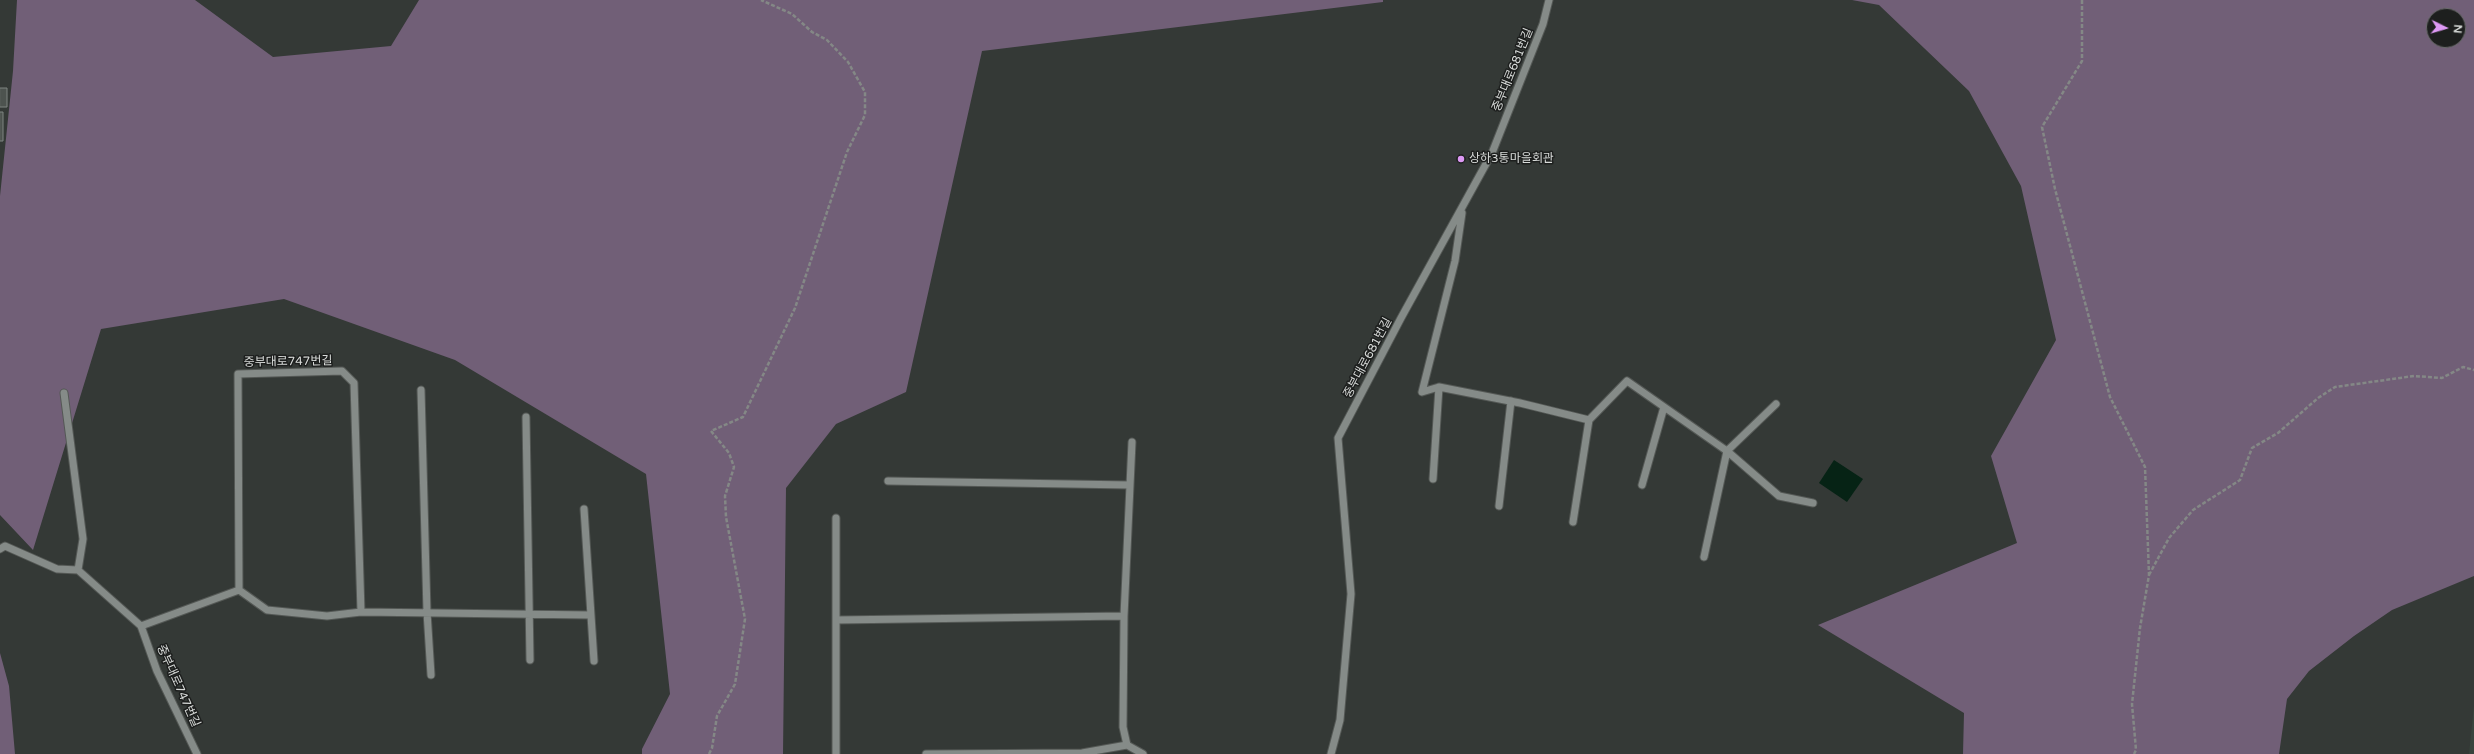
<!DOCTYPE html>
<html>
<head>
<meta charset="utf-8">
<style>
  body { margin:0 }
  #map { position:relative; width:2474px; height:754px; overflow:hidden; background:#343936; font-family:"Varela Round",sans-serif }
  canvas { display:block }
  .north { position:absolute; left:2426px; top:8px; width:40px; height:40px; box-sizing:border-box; background:#1d1f1e; border:1px solid #686a69; border-radius:50%; rotate:95deg; font-size:11px; font-weight:700; line-height:16px; text-align:center; color:#d8dbd9 }
  .north::after { content:''; display:block; margin:auto; width:14px; height:18px; background:#dd99f4; clip-path:polygon(50% 0,100% 100%,50% 72%,0 100%) }
</style>
</head>
<body>
<div id="map">
<canvas width="2474" height="754"></canvas>
<div class="north">N</div>
</div>
<script>
const ctx = document.querySelector('canvas').getContext('2d');
ctx.lineJoin = 'round';
function fillPath(path, color) { ctx.fillStyle = color; ctx.fill(path, 'evenodd'); }
function stroke(path, color, width, dash) { ctx.strokeStyle = color; ctx.lineWidth = width; ctx.lineCap = dash ? 'butt' : 'round'; ctx.setLineDash(dash || []); ctx.stroke(path); }
function label(font, color, halo, rows, align = 'center') {
  ctx.font = font + ' "Varela Round","Noto Sans KR",sans-serif'; ctx.lineWidth = 3; ctx.setLineDash([]); ctx.textBaseline = 'middle'; ctx.strokeStyle = halo; ctx.fillStyle = color; for (const [text, x, y, turn = 0] of rows) {
    ctx.save(); ctx.translate(x, y); ctx.rotate((+turn || 0) * Math.PI / 180); ctx.textAlign = isNaN(turn) ? turn : align; if (halo) ctx.strokeText(text, 0, 0); ctx.fillText(text, 0, 0); ctx.restore();
  }
}
fillPath(new Path2D(`
  M2474,705V754H2469Z`), '#38443d');
fillPath(new Path2D(`
  M17,0H195L273,57L391,46L419,0H1383V2L982,51L906,392L836,424L786,488L783,754H642V749L670,694L646,474L455,360L284,299L101,329L33,550L0,515V196L13,71Z
  M1852,0H2474V576L2392,610L2354,636L2309,671L2287,699L2279,754H1963L1964,713L1818,625L2017,543L1991,456L2056,340L2021,186L1969,91L1879,5ZM2434,16H2458V40H2434Z
  M0,653L9,686L15,754H0Z`), '#715f77');
fillPath(new Path2D(`
  M1834,460L1863,479L1847,502L1819,483Z`), '#062315');
const building = new Path2D(`
  M0,88H7V107H0Z
  M0,112H3V141H0Z`);
fillPath(building, '#4d534f');
stroke(building, '#7f8581', 1);
const minor = new Path2D(`
  M1462,213L1455,261L1422,392L1439,387L1520,403L1589,420L1627,381L1727,451L1779,496L1813,503
  M421,390L427,612L431,675
  M64,393L83,539L78,570
  M526,417L530,660
  M1433,479L1439,387
  M888,481L1130,485
  M1642,485L1664,407
  M1499,506L1511,401
  M584,509L594,661
  M1573,522L1589,420
  M0,549L5,546L57,569L78,570L141,626L157,671L197,754
  M1704,557L1727,451L1776,404
  M239,590L267,610L327,616L361,612L590,615
  M1124,616L1132,442
  M836,620L1124,616L1123,727L1127,745
  M141,626L239,590L238,374L342,371L354,383L361,612
  M836,754V518
  M926,754L1082,753L1127,745L1143,754
  M1331,754L1340,720L1351,594L1338,438L1401,318L1492,153L1543,24L1549,0`);
stroke(minor, '#545855', 9);
stroke(new Path2D(`
  M2082,0V61L2042,127L2055,189L2110,397L2145,467L2149,575L2140,628L2132,704L2136,750L2134,754
  M2149,575L2169,538L2193,510L2240,480L2252,448L2278,433L2318,398L2335,387L2414,376L2442,378L2463,367L2474,370
  M709,754L712,748L717,716L735,684L745,619L726,517L725,496L734,467L729,453L711,431L743,417L795,308L847,152L865,115V92L848,62L827,40L812,32L792,14L761,0`), '#848886', 2.5, [4, 2]);
stroke(minor, '#858b88', 7);
for (const [x, y, r, color] of [
  [1461,159,4,"#dd99f4"]
]) { const dot = new Path2D(); dot.arc(x, y, r, 0, 2 * Math.PI); ctx.fillStyle = color; ctx.fill(dot); stroke(dot, '#1d1f1e', 1.5); }
label('12px', '#d8dbd9', '#1d1f1e', [
  ["중부대로681번길",1513,70,-68],
  ["중부대로681번길",1368,358,-62],
  ["중부대로747번길",288,362,-1],
  ["중부대로747번길",178,686,66]
]);
label('12px', '#d8dbd9', '#1d1f1e', [
  ["상하3통마을회관",1469,159]
], 'left');
</script>
</body>
</html>
